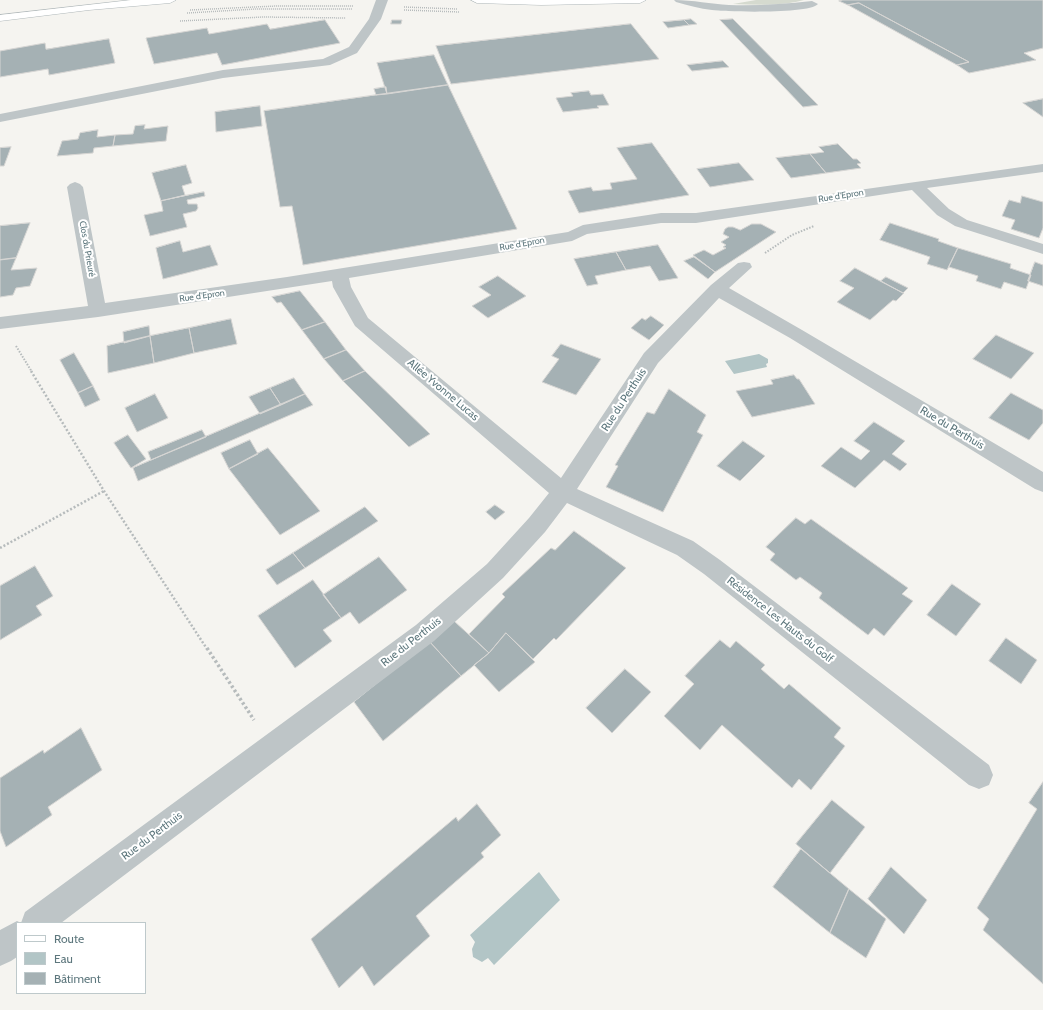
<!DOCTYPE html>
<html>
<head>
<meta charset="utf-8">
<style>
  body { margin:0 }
  #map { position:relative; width:1043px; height:1010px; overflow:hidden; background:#f5f4f0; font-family:Cabin,sans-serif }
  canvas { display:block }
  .legend { position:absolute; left:16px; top:922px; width:130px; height:72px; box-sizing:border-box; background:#fff; border:1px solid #bec9cb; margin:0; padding:5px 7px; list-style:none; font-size:12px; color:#5d777d }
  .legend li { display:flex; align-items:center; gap:8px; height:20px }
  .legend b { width:20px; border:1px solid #bec9cb }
</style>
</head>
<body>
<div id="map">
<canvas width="1043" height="1010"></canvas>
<ul class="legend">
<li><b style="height:5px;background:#fff"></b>Route</li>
<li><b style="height:11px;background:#b2c5c6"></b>Eau</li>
<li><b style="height:11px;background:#a5b1b4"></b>Bâtiment</li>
</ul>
</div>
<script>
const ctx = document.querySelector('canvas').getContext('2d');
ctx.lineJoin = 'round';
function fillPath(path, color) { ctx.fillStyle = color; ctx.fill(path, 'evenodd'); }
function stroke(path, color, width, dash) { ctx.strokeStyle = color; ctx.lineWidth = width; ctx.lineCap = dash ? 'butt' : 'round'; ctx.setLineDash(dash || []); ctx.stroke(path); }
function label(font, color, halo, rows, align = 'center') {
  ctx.font = font + ' Cabin,sans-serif'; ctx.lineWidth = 4; ctx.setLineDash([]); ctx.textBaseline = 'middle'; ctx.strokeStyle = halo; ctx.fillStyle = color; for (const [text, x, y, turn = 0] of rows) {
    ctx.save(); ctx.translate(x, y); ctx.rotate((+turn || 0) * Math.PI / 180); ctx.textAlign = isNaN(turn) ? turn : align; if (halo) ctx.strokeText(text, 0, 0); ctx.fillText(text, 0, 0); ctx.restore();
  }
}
fillPath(new Path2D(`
  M756,0H804C782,6 756,5 733,4Z`), '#d5dacf');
fillPath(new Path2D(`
  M759,354L768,359V363L766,364L767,367L734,374L725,361Z
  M539,872L560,900L494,965L488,958L482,962L473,957L472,949L475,942L470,935Z`), '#b2c5c6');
const building = new Path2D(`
  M843,0H1043V48L1024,53L1036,60L969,73L957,65L969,62L859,3L848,5L839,1Z
  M859,3L969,62L957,65L848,5Z
  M691,19L697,24L689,25L684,20Z
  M733,19L818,105L803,107L720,20Z
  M325,20L340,43L222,65L217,53L154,64L146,38L207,28L209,34L267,24L270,29Z
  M392,20H402L401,24H391Z
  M684,20L689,25L668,28L663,22Z
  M631,24L659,59L451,84L436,46Z
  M109,39L115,63L49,75L48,69L0,77V51L45,43L46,49Z
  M434,55L448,85L387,94L377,63Z
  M723,61L729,67L692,71L687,65Z
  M448,85L517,229L303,265L292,206L280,207L264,111Z
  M386,87L387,94L376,95L374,89Z
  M589,91L591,95L603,94L609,105L597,106L599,108L563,112L556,98L573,96L571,93Z
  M1043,99V117L1023,103Z
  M260,106L262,126L216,132L215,112Z
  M145,125L144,129L168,126L166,141L113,146L115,135L133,134L135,126Z
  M98,130L97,137L115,135L113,146L94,148L93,153L57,156L62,141L78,139L80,133Z
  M652,143L689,195L579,213L568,191L591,187L593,191L612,189L610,183L637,179L617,148Z
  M838,144L853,159H857L861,163L857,164L861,168L826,173L810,154L824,152L819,147Z
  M11,147L4,166H0V148Z
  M810,154L826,173L791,178L776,158Z
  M739,163L754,180L710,187L697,169Z
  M186,165L192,183L182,186L185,195L161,201L152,173Z
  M204,192L205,196L187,200L188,204H197L198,208L196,211L183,214L187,227L150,236L144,215L163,211L161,201Z
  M1022,196L1043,202V228L1039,238L1011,229L1015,220L1002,216L1009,200L1020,203Z
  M30,223L16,258L0,260V226Z
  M890,223L939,239L938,241L958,248L947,270L927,264L930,257L880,240Z
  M752,224H761L776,232L715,272L693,255L704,250L713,255L726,248L723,247L726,245L721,242L729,237L723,234L725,229L728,227H733L740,230Z
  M180,241L183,252L210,245L218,265L163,279L156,248Z
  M658,245L678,278L659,281L650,266L626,270L616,252Z
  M958,248L1011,264L1010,268L1031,275L1026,289L1004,282L1001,289L976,281L978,276L949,267Z
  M616,252L626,270L595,276L598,284L587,286L574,259Z
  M694,257L715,272L708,279L684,261Z
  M16,258L11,270L37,268L30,286L16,288L13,295L0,297V260Z
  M1035,262L1043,265V286L1028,281Z
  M855,268L903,293H904L896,301L893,300L870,320L837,302L854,288L840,281Z
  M498,276L526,296L488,318L472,306L491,295L479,287Z
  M886,277L908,288L903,293L881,281Z
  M300,291L325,322L302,330L281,302L277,303L272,297Z
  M651,316L664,325L649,340L631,328L642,318L645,320Z
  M231,319L237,344L194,353L189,328Z
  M325,322L346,350L324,359L302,330Z
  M149,326L150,336L124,343L123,332Z
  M189,328L194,353L154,363L150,336Z
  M996,335L1034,353L1011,379L973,359Z
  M150,336L154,363L108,373L107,346Z
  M561,344L601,359L576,395L542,382L559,359L552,356Z
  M346,350L365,371L343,381L324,359Z
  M74,353L93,386L78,393L60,360Z
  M365,371L430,434L409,447L343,381Z
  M794,375L797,379H799L815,404L752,417L736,391L773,384L771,380Z
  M294,378L305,394L281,405L270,388Z
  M93,386L100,400L85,407L78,393Z
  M270,388L281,405L260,414L249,397Z
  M669,389L706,415L697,432L703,435L663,512L606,487L618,466L615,465L647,412L654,414Z
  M1011,393L1043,410V423L1029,440L989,418Z
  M155,394L168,418L137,432L125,408Z
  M305,394L313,405L138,481L133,468Z
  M874,422L905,441L892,454L907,464L900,471L884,460L855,488L821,466L841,447L861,460L870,451L854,441Z
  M202,430L206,437L151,460L148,452Z
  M128,435L146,459L131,468L114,443Z
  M250,440L258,454L229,469L221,453Z
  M743,441L765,456L740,481L717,466Z
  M268,448L320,511L280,535L229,469Z
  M495,505L505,512L495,520L486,512Z
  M365,507L378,521L305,568L293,553Z
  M796,518L805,524L811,519L908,588L902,594L913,601L884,636L874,628L868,635L819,598L822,593L800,577L796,580L770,560L775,554L766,547Z
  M574,531L626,568L556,640L554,638L533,659L506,633L489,653L469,634L505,597L502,594L551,548L555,550Z
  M293,553L305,568L277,585L266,570Z
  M379,557L407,590L359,624L350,612L341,618L323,595Z
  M35,566L53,596L36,606L42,615L0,640V586Z
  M313,580L341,618L323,630L332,641L295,668L258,616Z
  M952,584L981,604L956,636L927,615Z
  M454,621L489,653L461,676L429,641Z
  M506,633L535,662L499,692L474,665L489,653Z
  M1006,638L1037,660L1021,684L989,661Z
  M720,640L730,648L736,641L765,665L761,669L784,689L789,684L841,728L834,737L845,746L811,790L799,779L792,788L722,725L700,750L664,716L694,684L685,676Z
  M429,641L461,676L383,741L354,702Z
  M625,669L651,692L612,733L586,708Z
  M81,728L102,770L48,807L52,815L6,847L0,831V778L43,750L44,753Z
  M1043,782V984L983,930L989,919L977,908L1037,809L1029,803Z
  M832,800L865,827L830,873L796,844Z
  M477,804L501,835L481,853L484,857L416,916L430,936L374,986L362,966L339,988L311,939L456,817L458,821Z
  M801,849L849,889L830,933L773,887Z
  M891,867L927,900L904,934L868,899Z
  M849,889L886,919L866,958L830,933Z`);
fillPath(building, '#a5b1b4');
stroke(building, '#d6d5d3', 1);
const major = new Path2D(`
  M131,0H176L170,3L89,10L0,21V15Z
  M471,0H646L640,3L541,5L477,3Z`);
stroke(major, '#afb7b9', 1);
stroke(new Path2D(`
  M404,7L457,9
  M190,10L276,6H353
  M404,10L459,12
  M187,13L256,9H352
  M180,21L263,17L346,18`), '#b6bbbc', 1.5, [1, 1]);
stroke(new Path2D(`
  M765,253L792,235L814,226
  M16,346L32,372`), '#b6bbbc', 2, [1.5, 1.5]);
stroke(new Path2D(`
  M31,371L104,491L207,649
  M0,548L104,491`), '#b6bbbc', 2.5, [2, 2]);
stroke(new Path2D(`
  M207,648L254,720`), '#b6bbbc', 3.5, [2.5, 2.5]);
fillPath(new Path2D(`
  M376,0H388L381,19L357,53L330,65L223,78L0,122V114L223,70L323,59L349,47L369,19Z
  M674,0C693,0 711,4 729,5C757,6 785,4 812,1L818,4C810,14 727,12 712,10C700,9 688,5 676,2Z
  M1043,164V172L927,188L949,209L967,220L1043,244V254L955,226L937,215L912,190L696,223H661L587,234L572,241L349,278L351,287L368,318L561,478L644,353L711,285L738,263L744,262L750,263L752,267L729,288L802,330L1043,472V492L1035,489L790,338L719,298L658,363L577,489L693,541L720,560L989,765L993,775L989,785L979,789L969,785L704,574L677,555L567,503L545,532L503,578L434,641L61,923H17V957L11,961L0,966V930L17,921L21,923L25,912L416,625L487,564L529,518L549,493L355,326L333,287L332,281L98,317L0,329V317L88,306L67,187L70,184L75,182L80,184L83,187L105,303L287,277L568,232L583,225L661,213H696Z`), '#bec5c7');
fillPath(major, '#fff');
label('9px', '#5d777d', '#fff', [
  ["Rue d'Epron",841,196,-9],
  ["Rue d'Epron",522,244,-10],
  ["Clos du Prieuré",87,249,80],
  ["Rue d'Epron",202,296,-8]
]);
label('11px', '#5d777d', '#fff', [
  ["Allée Yvonne Lucas",443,390,40],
  ["Rue du Perthuis",624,400,-57],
  ["Rue du Perthuis",952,428,31],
  ["Résidence Les Hauts du Golf",780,620,38],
  ["Rue du Perthuis",411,642,-38],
  ["Rue du Perthuis",152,836,-37]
]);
</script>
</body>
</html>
